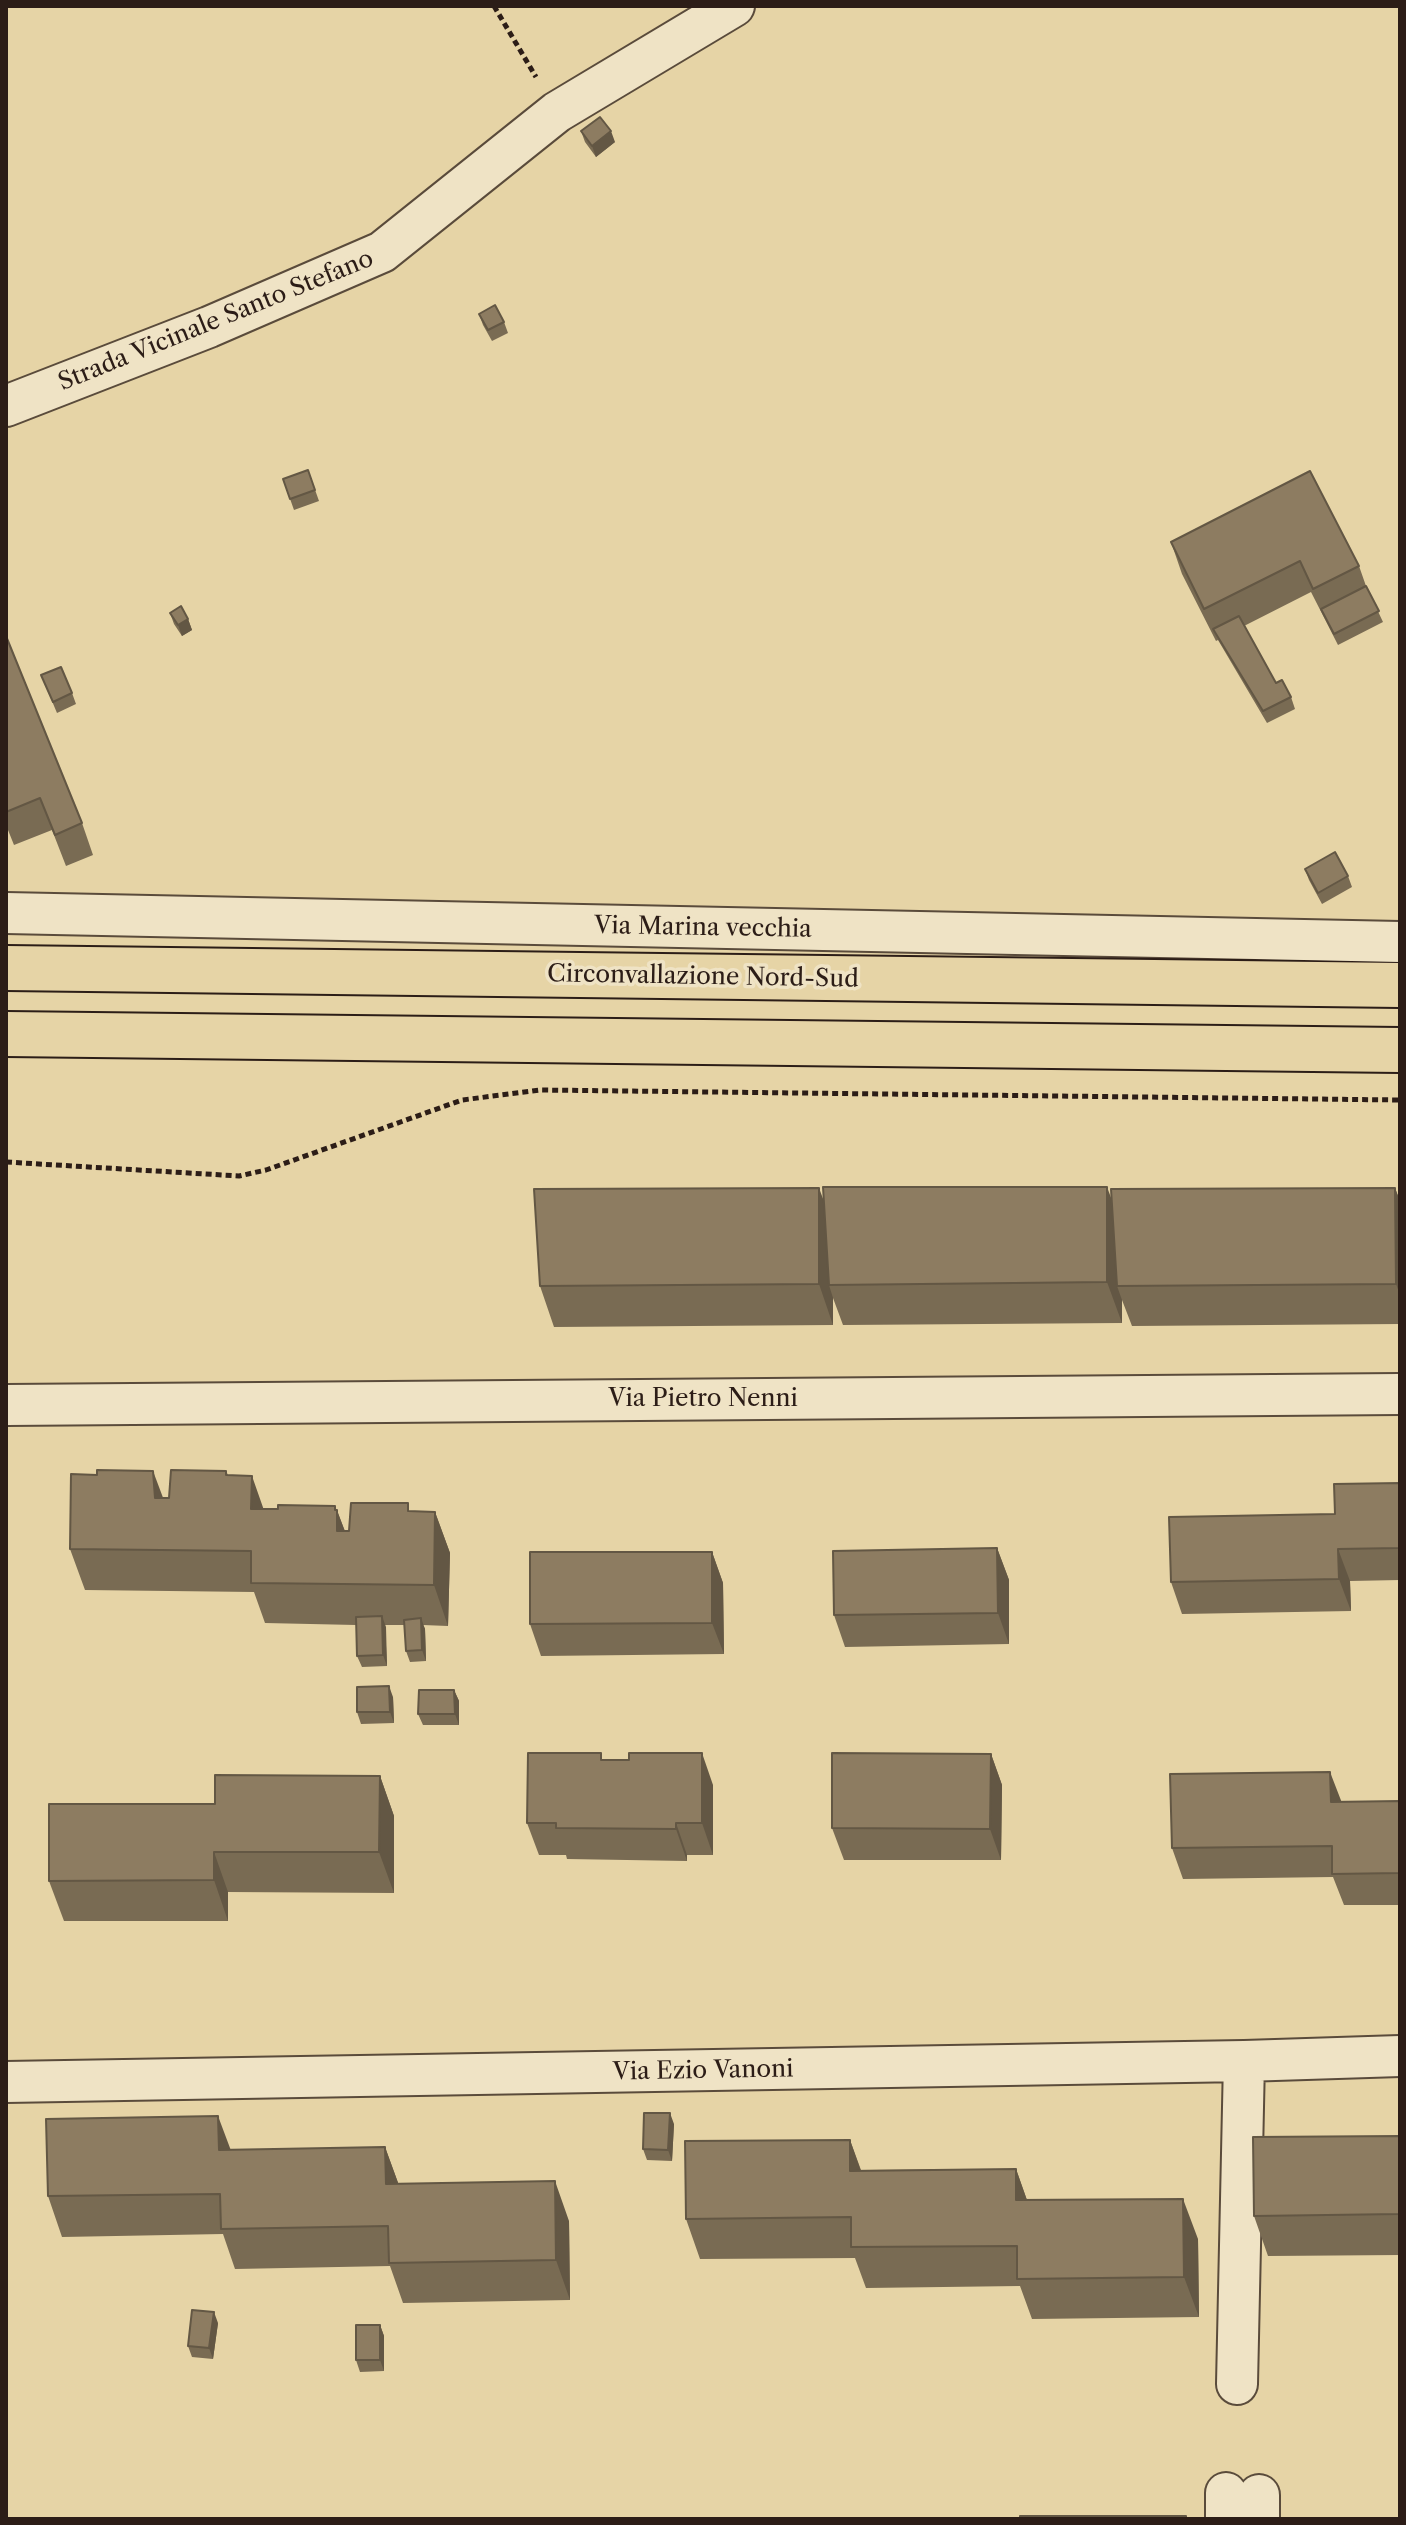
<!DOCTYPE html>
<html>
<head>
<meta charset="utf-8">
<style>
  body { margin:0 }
  #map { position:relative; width:1406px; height:2525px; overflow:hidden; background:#e6d4a6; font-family:"Libre Caslon Text",serif }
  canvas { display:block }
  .frame { position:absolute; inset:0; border:8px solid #2c1d17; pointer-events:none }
</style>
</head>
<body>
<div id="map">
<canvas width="1406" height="2525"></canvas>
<div class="frame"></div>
</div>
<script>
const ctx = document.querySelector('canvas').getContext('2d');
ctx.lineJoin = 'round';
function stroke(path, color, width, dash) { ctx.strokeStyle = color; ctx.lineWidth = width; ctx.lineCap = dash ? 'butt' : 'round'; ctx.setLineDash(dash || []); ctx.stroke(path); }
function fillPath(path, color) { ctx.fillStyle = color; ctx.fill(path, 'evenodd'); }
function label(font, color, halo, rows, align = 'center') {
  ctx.font = font + ' "Libre Caslon Text",serif'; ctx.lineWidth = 7; ctx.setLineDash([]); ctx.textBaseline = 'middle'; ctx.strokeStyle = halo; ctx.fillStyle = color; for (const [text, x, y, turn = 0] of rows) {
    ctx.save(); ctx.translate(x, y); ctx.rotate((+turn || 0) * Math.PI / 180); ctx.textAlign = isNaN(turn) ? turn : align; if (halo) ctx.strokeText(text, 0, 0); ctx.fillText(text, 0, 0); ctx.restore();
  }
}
const minor = new Path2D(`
  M6,406L209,327L382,252L557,112L734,6
  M6,913L1400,942
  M6,1405L1400,1394
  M6,2082L1244,2061L1400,2056
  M1237,2384L1244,2061
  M1226,2519V2493
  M1259,2519V2495`);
const major = new Path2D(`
  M6,968L1400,985
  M6,1034L1400,1050`);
stroke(minor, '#5a4b3b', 44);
stroke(major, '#2c1d17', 48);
stroke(new Path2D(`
  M494,6L536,77
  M6,1162L239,1176L266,1170L462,1100L540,1090L1400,1100`), '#2c1d17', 5, [6, 4]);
stroke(minor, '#efe3c5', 40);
stroke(major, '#e6d4a6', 44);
fillPath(new Path2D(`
  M581,131L615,142L596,157L585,142Z
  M479,314L504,322L508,333L492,341L483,325Z
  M308,470L319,501L294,510L283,479Z
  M1171,542L1359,566L1366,586L1383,622L1338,645L1311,592L1244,626L1276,683L1291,697L1295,709L1267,723L1218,640L1216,641L1182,574Z
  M170,613L188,619L192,630L182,636L174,624Z
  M6,636L82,823L93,855L66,866L52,830L14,845L6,825Z
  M41,675L72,693L76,704L57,713Z
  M1305,869L1348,876L1352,887L1322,904L1309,880Z
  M1395,1188L1400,1201V1324L1132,1326L1122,1300V1323L843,1325L833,1298V1325L554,1327L540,1286L824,1203L1111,1199Z
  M226,1471L228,1475L263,1509L335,1506L345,1531H349L411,1512H435L450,1553L448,1626L423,1625L425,1629L426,1661L410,1662L406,1651L404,1625H385L387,1666L362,1667L357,1656L356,1625L265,1623L254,1592L85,1590L70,1549L169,1498Z
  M1400,1483V1580L1350,1581L1351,1611L1182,1614L1171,1582L1335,1514Z
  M997,1548L1009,1580V1644L845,1647L834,1615Z
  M712,1552L723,1583L724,1654L541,1656L530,1624Z
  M454,1690L459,1701V1725H423L418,1714Z
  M393,1697L394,1723L361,1724L357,1712Z
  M991,1754L1002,1785L1001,1860H844L832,1828Z
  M603,1760L713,1785V1855H687V1861L567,1859L566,1855H539L527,1823Z
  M380,1776L394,1816V1893L228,1892V1921H64L49,1881L215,1804Z
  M1400,1801V1905H1344L1333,1877L1183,1879L1172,1848L1341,1802Z
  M674,2124L672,2161L647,2160L643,2149Z
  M1400,2136V2255L1268,2256L1254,2216Z
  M850,2140L861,2170L1016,2169L1027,2200L1198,2239L1199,2317L1032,2319L1020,2286L866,2288L855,2258L700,2259L686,2219Z
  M385,2147L398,2183L569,2221L570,2300L403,2303L390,2266L235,2269L223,2234L62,2237L48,2196L231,2150Z
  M218,2323L213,2359L192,2357L188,2346Z
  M380,2325L384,2336V2371L360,2372L356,2360Z`), '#796b53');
fillPath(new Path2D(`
  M611,131L615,142L596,157L592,146Z
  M188,619L192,630L182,636L178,625Z
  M1107,1187L1122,1227L1117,1286L1122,1300V1323L1107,1282Z
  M819,1188L834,1228L829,1285L833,1298V1325L819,1284Z
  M1395,1188L1400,1201V1295L1396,1284Z
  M153,1471L168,1511L155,1498Z
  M252,1476L266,1516L251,1509Z
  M335,1506L337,1513V1510L352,1551L337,1531Z
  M435,1512L450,1553L448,1626L434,1585Z
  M997,1548L1009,1580V1644L998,1613Z
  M1338,1549L1350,1581L1351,1611L1339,1579Z
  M712,1552L723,1583L724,1654L712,1623Z
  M382,1616L386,1627L387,1666L383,1655Z
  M421,1618L425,1629L426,1661L422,1650Z
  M389,1686L393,1697L394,1723L390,1712Z
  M454,1690L459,1701V1725L455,1714Z
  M702,1753L713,1785V1855L702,1823Z
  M991,1754L1002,1785L1001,1860L990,1829Z
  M1330,1772L1342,1803L1331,1802Z
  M380,1776L394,1816V1893L379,1852Z
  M676,1823L687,1855V1861L676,1829Z
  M214,1852L228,1892V1921L214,1880Z
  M670,2113L674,2124L672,2161L668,2150Z
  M218,2116L233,2156L219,2150Z
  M850,2140L864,2180L850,2171Z
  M385,2147L400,2188L386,2184Z
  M1016,2169L1030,2209L1016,2200Z
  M555,2181L569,2221L570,2300L556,2260Z
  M1183,2199L1198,2239L1199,2317L1184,2277Z
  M214,2312L218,2323L213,2359L209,2348Z
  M380,2325L384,2336V2371L380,2360Z`), '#635744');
const building = new Path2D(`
  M600,117L611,131L592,146L581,131Z
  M495,305L504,322L488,330L479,314Z
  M308,470L315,490L290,499L283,479Z
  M1310,471L1359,566L1313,589L1300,561L1204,609L1171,542Z
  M1366,586L1379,611L1334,634L1321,609Z
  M181,606L188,619L178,625L170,613Z
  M1239,616L1276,683L1282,680L1291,697L1263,711L1213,629Z
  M6,636L82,823L55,835L40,798L6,812Z
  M61,667L72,693L53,702L41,675Z
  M1335,852L1348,876L1318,893L1305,869Z
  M823,1187H1107V1282L829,1285Z
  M819,1188V1284L540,1286L534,1189Z
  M1395,1188L1396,1284L1117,1286L1111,1189Z
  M97,1470L153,1471L155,1498H169L171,1470L226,1471V1475L252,1476L251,1509H278V1505L335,1506V1510H337V1531H349L351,1503H408V1511L435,1512L434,1585L251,1583V1551L70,1549L71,1474L97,1475Z
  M1400,1483V1548L1338,1549L1339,1579L1171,1582L1169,1517L1335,1514L1334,1484Z
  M997,1548L998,1613L834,1615L833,1551Z
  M530,1552H712V1623L530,1624Z
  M382,1616L383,1655L357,1656L356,1617Z
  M421,1618L422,1650L406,1651L404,1620Z
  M389,1686L390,1712H357V1687Z
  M419,1690H454L455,1714H418Z
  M528,1753H601V1760H629V1753H702V1823H676V1829L556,1828V1823H527Z
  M832,1753L991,1754L990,1829L832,1828Z
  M1330,1772L1331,1802L1400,1801V1873L1332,1874V1846L1172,1848L1170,1774Z
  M215,1775L380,1776L379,1852H214V1880L49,1881V1804H215Z
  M644,2113H670L668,2150L643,2149Z
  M218,2116L219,2150L385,2147L386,2184L555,2181L556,2260L389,2263L388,2226L221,2229L220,2194L48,2196L46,2119Z
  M1400,2136V2214L1254,2216L1253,2137Z
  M850,2140V2171L1016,2169V2200L1183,2199L1184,2277L1017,2279V2246L851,2247V2217L686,2219L685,2141Z
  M192,2310L214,2312L209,2348L188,2346Z
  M356,2325H380V2360H356Z
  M1020,2516H1186V2519H1020Z`);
fillPath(building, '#8d7c61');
stroke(building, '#635744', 2);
label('24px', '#2c1d17', '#efe3c5', [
  ["Strada Vicinale Santo Stefano",216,321,-22],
  ["Via Marina vecchia",703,928,1],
  ["Circonvallazione Nord-Sud",703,977,1],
  ["Via Pietro Nenni",703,1399],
  ["Via Ezio Vanoni",703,2071,-1]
]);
</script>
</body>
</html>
